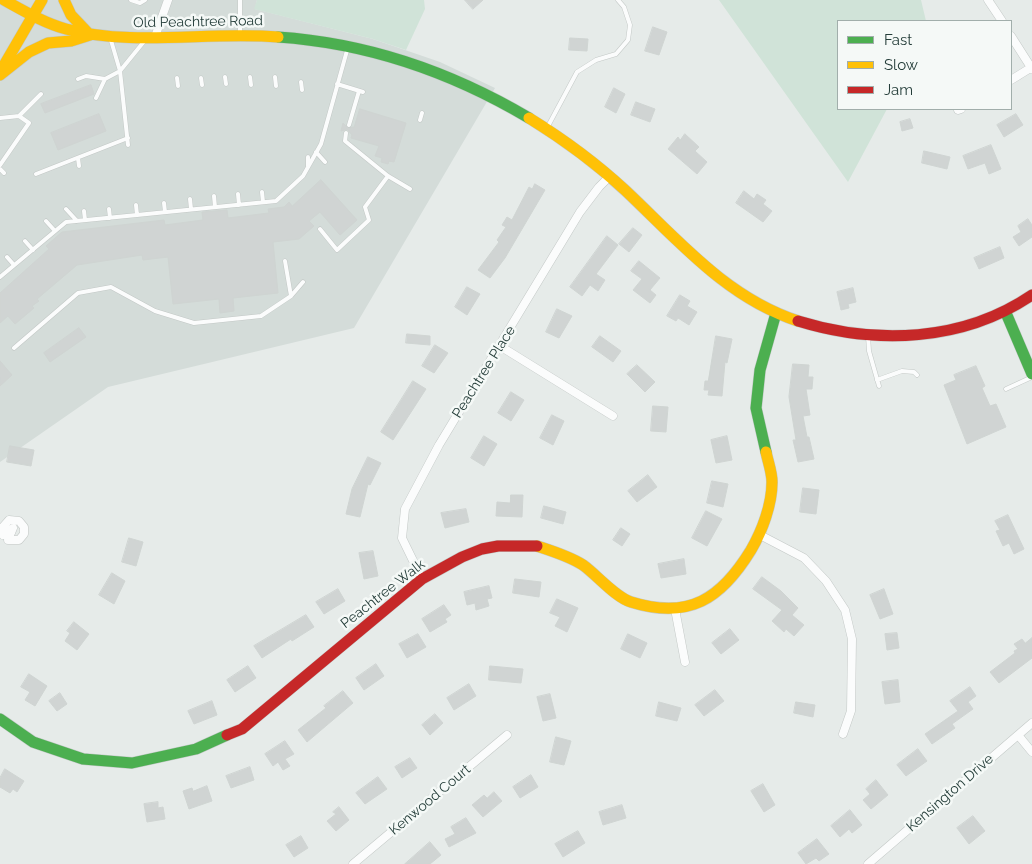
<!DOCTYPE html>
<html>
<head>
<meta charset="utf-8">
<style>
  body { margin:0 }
  #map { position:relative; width:1032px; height:864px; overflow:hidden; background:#e6ebe9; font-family:Raleway,sans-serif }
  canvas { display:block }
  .legend { position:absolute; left:837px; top:20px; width:175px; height:90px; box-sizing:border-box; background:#f5f9f7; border:1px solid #a1aeab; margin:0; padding:6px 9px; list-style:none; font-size:15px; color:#243d39 }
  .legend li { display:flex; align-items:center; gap:10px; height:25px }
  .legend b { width:25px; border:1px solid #a1aeab }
</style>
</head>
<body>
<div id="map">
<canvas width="1032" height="864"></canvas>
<ul class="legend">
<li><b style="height:6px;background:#4caf50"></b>Fast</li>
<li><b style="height:6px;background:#ffc107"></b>Slow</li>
<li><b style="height:6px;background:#c62828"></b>Jam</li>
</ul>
</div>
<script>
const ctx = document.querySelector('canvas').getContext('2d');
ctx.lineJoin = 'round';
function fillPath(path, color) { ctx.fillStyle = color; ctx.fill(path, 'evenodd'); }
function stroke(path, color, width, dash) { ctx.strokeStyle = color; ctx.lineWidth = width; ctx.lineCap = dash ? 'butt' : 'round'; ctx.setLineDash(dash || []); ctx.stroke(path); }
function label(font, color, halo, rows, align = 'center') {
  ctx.font = font + ' Raleway,sans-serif'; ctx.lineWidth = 5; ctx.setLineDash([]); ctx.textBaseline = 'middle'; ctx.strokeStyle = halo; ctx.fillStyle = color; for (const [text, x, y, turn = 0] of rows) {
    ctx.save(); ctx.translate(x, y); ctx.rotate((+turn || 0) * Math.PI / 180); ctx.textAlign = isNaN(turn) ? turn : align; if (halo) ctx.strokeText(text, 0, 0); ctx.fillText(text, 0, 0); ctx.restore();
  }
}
fillPath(new Path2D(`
  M0,0H257L255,9L373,39L440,62L495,88L354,328L108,387L0,462Z`), '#d4dcd9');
fillPath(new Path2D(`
  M257,0H424L425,9L406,50L373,39L254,9Z
  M719,0H921L926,21H838V109H887L848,182Z`), '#d0e3d8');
const building = new Path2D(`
  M465,0H483L473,9Z
  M653,27L667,32L659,55L645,51Z
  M570,38L588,39L587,51L569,50Z
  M91,85L94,94L45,113L41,104Z
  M614,88L625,94L616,113L605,107Z
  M636,102L655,109L650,122L631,115Z
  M360,109L406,123L394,162L389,161L388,164L381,162L382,158L375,156L379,146L351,138L352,135L347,129L341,131L343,123L348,128L354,127Z
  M99,114L106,131L58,150L51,133Z
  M1016,114L1023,125L1004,137L997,125Z
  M910,119L913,128L902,131L900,122Z
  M685,134L699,147L695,151L707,162L697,174L668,149L678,137L680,140Z
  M991,145L1001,169L989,174L985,163L968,169L963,156Z
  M924,151L950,157L947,169L922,163Z
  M321,180L357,220L340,235L320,212L309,221L314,226L299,239L273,242L278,293L233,298L234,311L220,313L219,299L173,304L168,257L143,260L142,255L77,265L37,299L39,301L32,306L34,308L15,324L8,316L0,323V293L49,249L46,246L62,232L164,220L165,225L203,220L202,212L227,210L228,218L269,213L268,209L284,207L289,202L292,206Z
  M535,184L545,190L505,258L490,278L478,270L499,242L497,240L506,227L502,225L507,217L512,220L529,187L532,189Z
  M744,191L754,199L757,194L766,200L763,204L772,211L763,222L736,203Z
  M1028,219L1032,225V237L1019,246L1013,237L1021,232L1018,226Z
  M633,228L642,235L629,252L619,244Z
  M607,236L618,245L596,274L605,280L598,291L590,285L582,296L570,287Z
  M1000,247L1004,258L979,269L974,258Z
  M639,261L660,278L650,290L656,295L650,303L633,290L642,279L631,271Z
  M467,287L480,294L467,315L455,307Z
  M853,288L856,302L848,304L849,308L841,310L837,292Z
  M680,295L690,301L687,306L697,312L689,325L678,318L676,321L667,316Z
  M557,309L572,316L559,338L546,332Z
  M79,328L86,337L50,362L44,353Z
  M407,334L430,336V345L406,343Z
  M600,336L621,351L613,362L592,347Z
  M716,336L732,339L727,363L725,362L722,396L708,395L709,390H704L705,381H708Z
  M435,345L448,353L434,373L422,366Z
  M0,361L12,375L0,386Z
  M793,364L809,365L808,377H813L812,389H806L810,415L803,416L807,437H809L814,459L798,462L793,440H796L789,397Z
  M637,365L655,382L645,392L627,374Z
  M976,366L985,386L982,388L990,406L996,404L1006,427L967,444L944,385L956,380L954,375Z
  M413,381L426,389L393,440L381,432Z
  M511,392L524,400L511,421L498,413Z
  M653,406L668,407L666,432L651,431Z
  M552,415L564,421L553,445L540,438Z
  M484,436L497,444L484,466L471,458Z
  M727,436L732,460L716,463L711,440Z
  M10,446L34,450L31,466L7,462Z
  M368,457L381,463L370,485L368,484L360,517L346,514L352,489Z
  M648,475L657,487L637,502L628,491Z
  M712,481L728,484L723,507L707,503Z
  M803,488L819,490L816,514L800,512Z
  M511,495H523L522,517L496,516L497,502L510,503Z
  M544,506L566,512L563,524L541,518Z
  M466,509L469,522L445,528L441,513Z
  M706,511L722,519L707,546L692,538Z
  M1008,515L1024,549L1014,554L1009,543L1003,546L996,531L1000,530L995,521Z
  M621,528L630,534L622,546L613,540Z
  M129,538L143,542L136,566L122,562Z
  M373,551L378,576L364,579L359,553Z
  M684,559L686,574L661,578L658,564Z
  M112,573L125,581L114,604L99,595Z
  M762,577L781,591L798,608L792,615L804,625L794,636L786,629L784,632L772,621L782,610L753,589Z
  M515,579L541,582L539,597L513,593Z
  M489,586L492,598L487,599L489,606L476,610L475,603L467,605L464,592Z
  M338,589L345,601L324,614L316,602Z
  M884,589L893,614L880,619L870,595Z
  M557,599L578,608L567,632L555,626L560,617L550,613Z
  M444,605L451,615L445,619L447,622L430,632L422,619Z
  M306,615L314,627L292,641L291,639L262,658L254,646Z
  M74,622L89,634L77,650L65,641L70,633L67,631Z
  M730,629L739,640L721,654L712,643Z
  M897,633L899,648L887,650L885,634Z
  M418,634L426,647L407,658L399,644Z
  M628,634L647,643L640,658L621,649Z
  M1032,638V658L999,683L990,672L1015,653L1014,651L1018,649L1014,644L1022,639L1025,643Z
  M376,664L384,676L364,690L356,678Z
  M248,666L256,678L235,692L227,680Z
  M490,666L523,669L521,683L489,680Z
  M29,674L47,686L35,706L25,700L30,692L21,687Z
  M898,680L900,702L885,704L882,682Z
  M469,684L476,696L454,710L447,698Z
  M970,687L976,696L968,702L973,709L952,724L955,728L932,744L925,734L958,711L950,701Z
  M715,690L724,701L704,716L695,705Z
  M343,691L353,703L307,742L298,730L326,708L324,706Z
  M60,693L67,704L57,711L49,701Z
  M550,694L556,718L543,721L537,697Z
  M212,701L217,715L194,724L188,711Z
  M659,702L681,708L677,721L656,716Z
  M796,702L815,705L813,717L794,713Z
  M435,714L443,723L430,735L422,725Z
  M556,737L571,741L564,765L550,762Z
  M285,741L294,754L285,759L290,766L283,770L278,762L273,766L265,754Z
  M918,749L927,761L906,776L897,765Z
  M410,758L417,768L402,778L395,767Z
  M250,767L254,780L231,788L226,776Z
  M5,769L24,781L17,792L13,789L10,793L0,787V778Z
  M531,775L538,787L520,798L513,787Z
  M378,777L387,789L365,804L356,793Z
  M876,780L888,795L871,809L863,800L870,794L866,789Z
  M763,784L775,805L764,812L751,791Z
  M207,786L212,801L189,809L183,791L192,788L193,791Z
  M494,792L502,801L483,817L472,805L484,795L487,798Z
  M158,802V808L163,807L165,819L147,822L144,804Z
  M622,805L626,818L603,825L599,812Z
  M339,807L349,820L336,831L327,821L336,814L333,812Z
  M850,810L862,825L852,833L849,829L840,837L831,826Z
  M973,816L985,831L969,844L957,828Z
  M466,818L476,833L449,847L445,839L455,834L451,827Z
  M578,831L585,843L563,857L555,844Z
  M301,836L308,848L294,857L286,845Z
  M817,839L829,854L819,861L816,858L806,864L798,853Z
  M430,842L441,855L430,864H405Z`);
fillPath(building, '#d0d4d3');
stroke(building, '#cfd4d2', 1);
const lane = new Path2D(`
  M131,0L140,3L145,0
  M240,0V33
  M110,37L120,71L128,145
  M225,77L226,84
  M250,77L251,85
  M275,77L276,86
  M177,78L178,86
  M201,78L202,85
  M78,79L86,76L105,79
  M301,82L302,90
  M337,84L363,92
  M96,98L105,79L120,71L146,39
  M0,118L19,116L41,94
  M420,120L422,113
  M349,125L359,91
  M547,128L577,72L596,60L616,54L628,40L630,25L624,7L618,0
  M346,133L345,141L388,176L410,189
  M316,152L325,162
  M308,157V166
  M78,158L79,166
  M0,165L29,123L19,116
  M0,169L4,173
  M36,174L128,138
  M262,192L263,202
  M238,194L239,205
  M214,196L215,207
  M190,199L191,209
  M164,203L165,212
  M136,205L137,215L276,201L303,176L321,144L348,47
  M66,209L77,221
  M109,209L110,218
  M84,211L85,220
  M46,221L55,231
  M320,229L337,250L369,220L365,207L388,176
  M25,241L33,250
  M7,257L14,265
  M285,261L291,296
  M0,277L66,222L137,215
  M868,336L869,351L879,386
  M14,348L78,293L111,287L155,311L194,323L261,316L291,296L303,282
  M877,380L902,371L914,372L917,375
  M1006,389L1032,377`);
const street = new Path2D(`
  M988,0L1002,21
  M1011,36L1032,69
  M155,37L168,0
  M1011,80L1032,67
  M958,110L961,109
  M500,346L613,416
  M9,520L19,521L24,527V534L19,540H8L13,528L3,535V527Z
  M760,535L804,558L826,581L845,610L852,639L851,711L843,734
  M422,579L402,538L405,509L439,445L580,212L599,187L609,177
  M675,609L685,662
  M1018,735L1032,752
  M353,864L507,735
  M868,864L1032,723`);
const fast = new Path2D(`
  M278,37C367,43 453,73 529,118
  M1006,313L1032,374
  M766,452L756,408L760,370L776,313
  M0,719L33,742L83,759L132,763L196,749L227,735`);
const slow = new Path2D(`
  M4,0C24,11 44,23 66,29C134,47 209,31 278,37
  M3,67L42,0
  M0,75L29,52L48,43L71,41L90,35L71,15L64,0
  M529,118C563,139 597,164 626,191C679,241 727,298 798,321
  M537,546C552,551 569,556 583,565C597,575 615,597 631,602C689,620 721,599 751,550C762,531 772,505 772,482C772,472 768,462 766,452`);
const jam = new Path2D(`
  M798,321C876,345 963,342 1032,295
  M227,735L242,729L422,579L462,557L482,549L498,546H537`);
stroke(lane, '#c3c8c6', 5);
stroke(street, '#c3c8c6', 9);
stroke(fast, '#c2c8c6', 12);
stroke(slow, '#c2c8c6', 12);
stroke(jam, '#c2c8c6', 12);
stroke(lane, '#fbfcfc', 4);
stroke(street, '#fbfcfc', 8);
stroke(fast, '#4caf50', 11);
stroke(slow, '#ffc107', 11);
stroke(jam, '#c62828', 11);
label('14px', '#243d39', '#f5f9f7', [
  ["Old Peachtree Road",198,22,-1],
  ["Peachtree Place",484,372,-58],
  ["Peachtree Walk",383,594,-38],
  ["Kensington Drive",950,793,-41],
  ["Kenwood Court",430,800,-40]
]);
</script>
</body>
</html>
